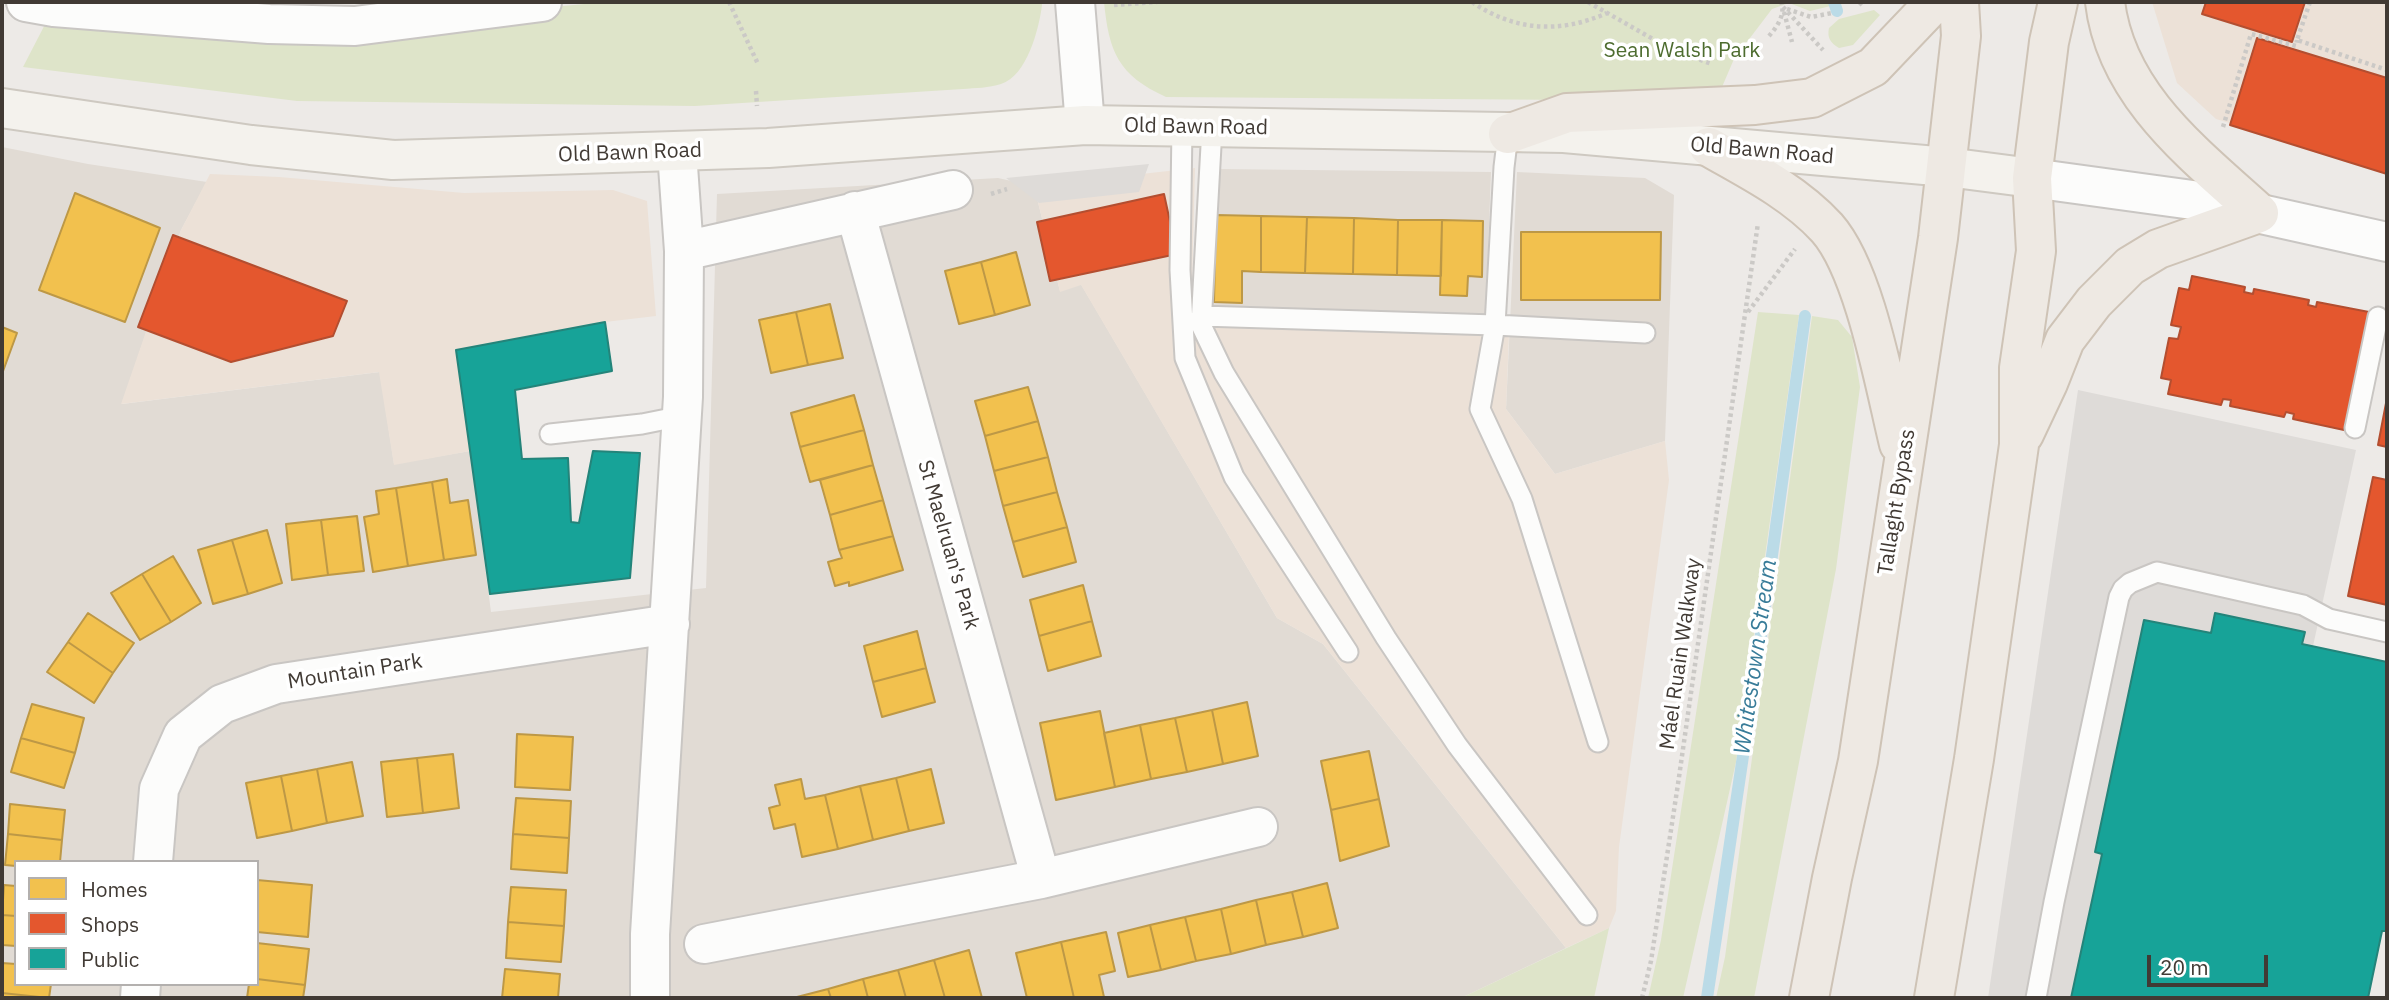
<!DOCTYPE html>
<html>
<head>
<meta charset="utf-8">
<style>
  body { margin:0 }
  #map { position:relative; width:2389px; height:1000px; overflow:hidden; background:#edeae7; font-family:"IBM Plex Sans",sans-serif }
  canvas { display:block }
  .frame { position:absolute; inset:0; border:4px solid #413a34; pointer-events:none }
  .legend { position:absolute; left:14px; top:860px; width:245px; height:126px; box-sizing:border-box; background:#fff; border:2px solid #b3b0ae; margin:0; padding:9px 12px; list-style:none; font-size:21px; color:#413a34 }
  .legend li { display:flex; align-items:center; gap:14px; height:35px }
  .legend b { width:35px; border:2px solid #b3b0ae }
  .scale { position:absolute; left:2147px; top:955px; width:121px; height:32px; box-sizing:border-box; border:4px solid #413a34; border-top:0; padding-left:9px; font-size:21px; line-height:24px; white-space:nowrap; color:#413a34; -webkit-text-stroke:5px #fff; paint-order:stroke }
</style>
</head>
<body>
<div id="map">
<canvas width="2389" height="1000"></canvas>
<div class="frame"></div>
<ul class="legend">
<li><b style="height:19px;background:#f2c14e"></b>Homes</li>
<li><b style="height:19px;background:#e4572e"></b>Shops</li>
<li><b style="height:19px;background:#17a398"></b>Public</li>
</ul>
<div class="scale">20 m</div>
</div>
<script>
const ctx = document.querySelector('canvas').getContext('2d');
ctx.lineJoin = 'round';
function fillPath(path, color) { ctx.fillStyle = color; ctx.fill(path, 'evenodd'); }
function stroke(path, color, width, dash) { ctx.strokeStyle = color; ctx.lineWidth = width; ctx.lineCap = dash ? 'butt' : 'round'; ctx.setLineDash(dash || []); ctx.stroke(path); }
function label(font, color, halo, rows, align = 'center') {
  ctx.font = font + ' "IBM Plex Sans",sans-serif'; ctx.lineWidth = 7; ctx.setLineDash([]); ctx.textBaseline = 'middle'; ctx.strokeStyle = halo; ctx.fillStyle = color; for (const [text, x, y, turn = 0] of rows) {
    ctx.save(); ctx.translate(x, y); ctx.rotate((+turn || 0) * Math.PI / 180); ctx.textAlign = isNaN(turn) ? turn : align; if (halo) ctx.strokeText(text, 0, 0); ctx.fillText(text, 0, 0); ctx.restore();
  }
}
fillPath(new Path2D(`
  M2,147L88,164L207,182L181,230L122,404L380,372L394,464L470,451L491,612L706,588L717,194L998,178L1034,186L1060,291L1081,284L1277,618L1323,644L1566,948L1461,998H2ZM16,862H257V984H16Z
  M1216,169L1491,172L1485,332L1208,307Z
  M1517,172L1645,178L1674,195L1665,441L1555,474L1506,409Z`), '#e1dbd4');
fillPath(new Path2D(`
  M2152,2H2387V170L2216,119L2177,83Z
  M1195,168L1191,324L1509,334L1506,409L1555,474L1665,441L1669,480L1619,847L1616,911L1609,928L1566,948L1323,644L1277,618L1081,285L1060,292L1034,186Z
  M210,174L279,177L464,193L613,190L647,201L656,316L605,322L457,350L470,451L394,465L379,372L121,404L181,230Z`), '#ece1d7');
fillPath(new Path2D(`
  M605,2H1042V5C1039,29 1027,76 1001,84C989,88 975,88 963,89L695,106L297,101L23,67L54,7L355,26Z
  M1104,2H1847L1810,11L1789,3L1772,9L1734,59L1716,101L1166,97C1118,75 1109,52 1104,2Z
  M1874,10L1880,15L1853,45L1839,48C1830,43 1827,37 1829,28L1839,19Z
  M1758,312L1799,315L1736,762L1683,998H1648L1661,940Z
  M1812,316L1838,320L1852,337L1860,387L1836,569L1754,998H1716L1725,957Z
  M1609,928L1594,998H1461Z`), '#dee4c9');
fillPath(new Path2D(`
  M1149,164L1139,192L1039,203L1006,178Z
  M2078,390L2356,450L2313,646L2302,644L2304,632L2215,613L2211,633L2144,620L2095,852L2102,854L2071,998H1988Z`), '#dedbd8');
const homes = new Path2D(`
  M75,193L160,228L125,322L39,290Z
  M1216,215L1261,216V272L1242,271V303L1214,302Z
  M1261,216L1307,217L1305,273L1261,272Z
  M1307,217L1354,218L1353,274L1305,273Z
  M1354,218L1398,220L1397,275L1353,274Z
  M1398,220H1442L1441,276L1397,275Z
  M1442,220L1483,221L1482,277L1468,276L1467,296L1440,295Z
  M1521,232H1661L1660,300H1521Z
  M1016,252L1030,305L995,315L981,262Z
  M981,262L995,315L959,324L945,271Z
  M830,304L843,358L808,365L796,312Z
  M796,312L808,365L771,373L759,320Z
  M2,327L17,333L2,374Z
  M1028,387L1038,421L985,436L975,401Z
  M854,395L864,430L800,447L791,413Z
  M1038,421L1048,457L994,471L985,436Z
  M864,430L873,465L810,482L800,447Z
  M1048,457L1057,492L1003,506L994,471Z
  M873,465L883,500L830,515L820,480Z
  M447,479L450,503L468,500L476,555L444,560L432,482Z
  M432,482L444,560L408,566L396,488Z
  M396,488L408,566L373,572L364,517L379,514L376,491Z
  M1057,492L1067,527L1013,542L1003,506Z
  M883,500L893,536L839,550L830,515Z
  M357,516L364,571L328,575L321,520Z
  M321,520L328,575L292,580L286,524Z
  M1067,527L1076,562L1023,577L1013,542Z
  M267,530L282,583L248,594L232,540Z
  M893,536L903,570L849,586V582L835,586L828,562L842,558L839,550Z
  M232,540L248,594L213,604L198,550Z
  M173,556L201,603L171,622L142,574Z
  M142,574L171,622L140,640L111,593Z
  M1083,585L1092,621L1039,636L1030,600Z
  M88,613L134,643L113,673L68,642Z
  M1092,621L1101,656L1048,671L1039,636Z
  M917,631L926,668L873,682L864,646Z
  M68,642L113,673L94,703L47,672Z
  M926,668L935,702L882,717L873,682Z
  M1247,702L1258,756L1223,764L1212,710Z
  M32,704L84,718L75,753L21,738Z
  M1212,710L1223,764L1187,772L1175,718Z
  M1100,711L1115,787L1056,800L1040,723Z
  M1175,718L1187,772L1151,779L1140,725Z
  M1140,725L1151,779L1115,787L1104,733Z
  M517,734L573,737L570,790L515,787Z
  M21,738L75,753L64,788L11,772Z
  M1369,751L1379,799L1331,810L1321,761Z
  M453,754L459,808L423,813L417,758Z
  M417,758L423,813L387,817L381,762Z
  M352,762L363,816L327,823L317,769Z
  M317,769L327,823L292,831L281,776Z
  M931,769L944,823L909,831L896,778Z
  M281,776L292,831L257,838L246,783Z
  M896,778L909,831L873,840L860,786Z
  M801,779L805,799L825,795L838,849L802,857L795,824L774,829L769,808L780,805L775,785Z
  M860,786L873,840L838,849L825,795Z
  M516,798L571,801L569,838L513,834Z
  M1379,799L1389,846L1340,861L1331,810Z
  M10,804L65,810L62,840L8,834Z
  M8,834L62,840L60,862H16V866L5,865Z
  M513,834L569,838L567,873L511,869Z
  M257,880L312,885L308,937L257,932Z
  M1327,883L1338,928L1303,937L1292,892Z
  M4,885L16,886V916L2,915Z
  M511,887L566,890L564,926L508,922Z
  M1292,892L1303,937L1266,945L1256,900Z
  M1256,900L1266,945L1231,954L1221,909Z
  M1221,909L1231,954L1196,961L1185,917Z
  M2,915L16,916V946L2,945Z
  M1185,917L1196,961L1161,970L1150,925Z
  M508,922L564,926L561,962L506,958Z
  M1150,925L1161,970L1128,977L1118,933Z
  M1106,932L1115,971L1099,975L1104,997L1074,998L1061,942Z
  M1061,942L1074,998H1027L1016,953Z
  M257,943L309,949L305,985L257,979Z
  M969,950L982,998H945L934,960Z
  M934,960L945,998H906L898,970Z
  M2,963L16,964V984H51L49,998L2,993Z
  M505,969L560,974L558,998H502Z
  M898,970L906,998H868L863,979Z
  M257,979L305,985L303,998H247L249,984H257Z
  M863,979L868,998H831L828,989Z
  M828,989L831,998H793Z
  M2,993L49,998H2Z`);
fillPath(homes, '#f2c14e');
stroke(homes, '#bd9846', 2);
const shops = new Path2D(`
  M2206,2H2305L2292,42L2202,14Z
  M2257,38L2387,78V174L2230,125Z
  M1164,194L1177,254L1050,281L1037,222Z
  M173,235L347,301L333,336L231,362L138,327Z
  M2192,276L2245,287L2244,292L2253,294L2254,289L2309,300L2308,305L2316,307L2317,302L2369,312L2344,430L2293,419L2294,414L2286,412L2284,417L2230,406L2231,400L2223,399L2221,405L2168,394L2171,380L2161,378L2169,338L2178,339L2181,327L2171,325L2179,288L2189,290Z
  M2387,398V447L2378,445Z
  M2373,477L2387,480V605L2348,596Z`);
fillPath(shops, '#e4572e');
stroke(shops, '#b34e30', 2);
const public = new Path2D(`
  M605,322L612,371L515,390L522,459L568,458L571,522L579,523L593,451L640,453L630,578L490,594L456,350Z
  M2215,613L2305,632L2302,644L2387,662V931H2382L2368,998H2071L2102,854L2095,852L2144,620L2211,633Z`);
fillPath(public, '#17a398');
stroke(public, '#24847a', 2);
stroke(new Path2D(`
  M1834,2L1837,11
  M1707,998L1762,628L1805,316`), '#bbdbe7', 12);
const service = new Path2D(`
  M1182,126L1180,270L1185,358L1234,477L1348,652
  M1212,128L1201,325L1224,373L1386,638L1457,745L1587,915
  M1201,316L1495,325L1504,167L1508,134
  M2355,428L2378,317
  M550,434L642,424L682,416
  M1598,742L1522,499L1480,409L1495,325L1645,333
  M2036,998L2054,902L2119,597L2123,589L2130,583L2157,572L2303,605L2329,619L2387,632`);
const minor = new Path2D(`
  M26,2L54,7L269,24L355,26L542,2
  M1075,2L1085,125
  M855,211L1041,879
  M684,251L953,190
  M153,862L159,789L183,735L222,704L276,684L670,624
  M704,944L1041,879L1258,827
  M140,998L141,984
  M650,998V934L683,397L684,251L677,152`);
const tertiary = new Path2D(`
  M2032,178L2207,202L2387,242`);
const secondary = new Path2D(`
  M2,108L251,145L393,160L768,148L1085,125L1564,133L1947,167L2032,178`);
const primary = new Path2D(`
  M1508,134L1567,113L1755,105L1812,98L1873,67L1935,2
  M1709,147C1750,170 1795,193 1827,228C1865,271 1885,387 1899,444
  M2024,434L2048,383L2065,340L2094,302L2130,266L2158,249L2259,213C2194,154 2116,95 2105,2
  M1809,998L1832,878L1858,761L1938,238L1961,36L1959,2
  M1934,998L1974,759L2019,445V368L2036,251L2032,178L2049,42L2058,2`);
stroke(service, '#c9c6c3', 23);
stroke(minor, '#c9c6c3', 42);
stroke(tertiary, '#c9c6c3', 42);
stroke(secondary, '#cec9c1', 42);
stroke(primary, '#cec3b6', 42);
stroke(new Path2D(`
  M729,2L758,64
  M1472,2C1514,31 1560,34 1607,13
  M1588,2L1674,51L1712,64
  M2310,2L2297,40L2387,70
  M1114,5L1157,2
  M1859,5L1862,2
  M1783,7L1823,50
  M1787,9L1811,17L1832,13
  M1784,12L1792,42
  M1769,36C1777,27 1786,14 1781,2
  M756,91L757,106
  M2223,127L2251,34L2296,46L2297,40
  M991,194L1007,189
  M1748,312L1795,249
  M1642,998L1651,961L1678,784L1758,223`), '#cbc9c6', 4.5, [3.5, 3.5]);
stroke(service, '#fcfcfb', 19);
stroke(minor, '#fcfcfb', 38);
stroke(tertiary, '#fcfcfb', 38);
stroke(secondary, '#f4f2ed', 38);
stroke(primary, '#eee9e3', 38);
label('21px', '#4d6c2f', '#fff', [
  ["Sean Walsh Park",1682,51]
]);
label('21px', '#413a34', '#fff', [
  ["Old Bawn Road",1196,127,1],
  ["Old Bawn Road",1762,151,5],
  ["Old Bawn Road",630,153,-2],
  ["Tallaght Bypass",1897,502,-81],
  ["St Maelruan's Park",948,545,74],
  ["Máel Ruain Walkway",1681,654,-82],
  ["Mountain Park",355,672,-9]
]);
label('italic 23px', '#387c99', '#fff', [
  ["Whitestown Stream",1756,657,-82]
]);
</script>
</body>
</html>
